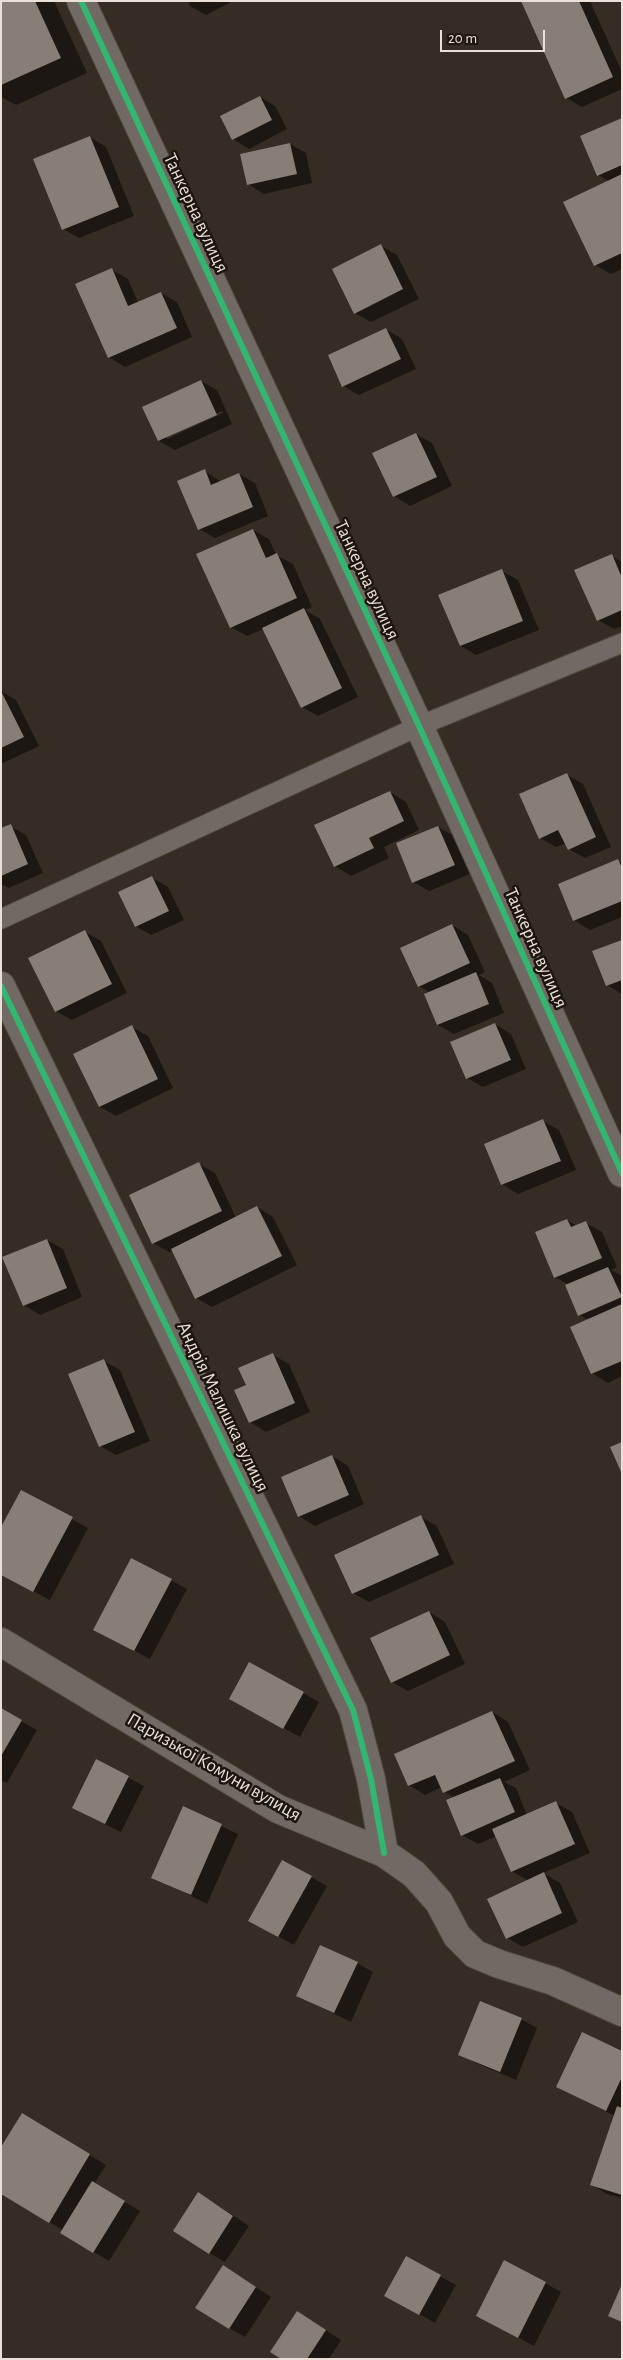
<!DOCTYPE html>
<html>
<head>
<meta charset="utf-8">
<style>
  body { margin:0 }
  #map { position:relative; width:623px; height:2360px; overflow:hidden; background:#352c24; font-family:"Alegreya Sans",sans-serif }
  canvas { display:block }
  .frame { position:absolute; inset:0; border:2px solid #ebe0d7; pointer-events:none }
  .scale { position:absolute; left:440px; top:30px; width:105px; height:22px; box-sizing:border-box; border:2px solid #ebe0d7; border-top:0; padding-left:6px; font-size:15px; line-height:18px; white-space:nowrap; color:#ebe0d7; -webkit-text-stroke:4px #1d160f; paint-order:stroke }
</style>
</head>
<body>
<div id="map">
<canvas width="623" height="2360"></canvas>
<div class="frame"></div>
<div class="scale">20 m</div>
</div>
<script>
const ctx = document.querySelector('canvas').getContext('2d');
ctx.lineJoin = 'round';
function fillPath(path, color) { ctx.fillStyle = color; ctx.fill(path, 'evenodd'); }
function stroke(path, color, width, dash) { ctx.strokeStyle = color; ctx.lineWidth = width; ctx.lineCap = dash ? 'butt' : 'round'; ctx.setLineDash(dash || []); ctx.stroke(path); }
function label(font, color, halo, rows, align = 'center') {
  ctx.font = font + ' "Alegreya Sans",sans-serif'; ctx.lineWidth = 5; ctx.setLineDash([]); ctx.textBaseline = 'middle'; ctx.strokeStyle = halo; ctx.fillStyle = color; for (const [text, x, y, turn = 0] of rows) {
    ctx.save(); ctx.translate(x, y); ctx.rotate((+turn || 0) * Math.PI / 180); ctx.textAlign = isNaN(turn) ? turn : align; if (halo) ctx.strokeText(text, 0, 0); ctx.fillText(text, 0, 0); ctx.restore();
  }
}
fillPath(new Path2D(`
  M1,1H54L87,73L16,105L1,97Z
  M188,1H233L206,15L190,6Z
  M522,1H590L622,72V89L582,107L566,98Z
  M260,97L275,106L287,129L249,149L233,139Z
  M622,119V269L611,274L595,265L609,181L598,175Z
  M90,137L106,147L134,216L79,238L63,229Z
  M290,144L306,153L312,183L264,194L248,184Z
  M381,246L397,255L419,299L371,322L355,313Z
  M112,270L128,279L138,303L161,293L177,302L192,337L125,367L109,357Z
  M386,329L402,339L416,369L359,395L343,386Z
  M201,381L217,390L232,424L175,450L159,441L144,407ZM222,411L223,413L167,439V436Z
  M416,434L432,443L452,486L410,506L394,496Z
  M205,471L221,482L239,474L255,483L268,516L215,538L199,529Z
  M253,530L269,539L276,555L293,564L312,607L305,610L320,619L358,697L318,716L302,707L264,629L247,636L231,627Z
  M611,556L622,562V626L614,629L598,620Z
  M502,571L518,580L539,630L476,655L461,646Z
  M1,691L16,700L39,746L1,764Z
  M567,775L583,784L611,847L585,858L569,849L566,843L556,847L540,838Z
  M390,792L406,802L419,830L384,847L389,858L351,876L335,866Z
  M10,826L26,835L43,873L9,888L1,884V830Z
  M438,827L454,836L470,874L429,891L413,882Z
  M618,861L622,863V917L590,930L574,920Z
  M152,878L168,887L184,920L151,935L135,926Z
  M452,925L468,935L485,972L479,975L492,983L504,1013L454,1034L438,1025L430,993L419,986Z
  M85,932L101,941L127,993L72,1020L56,1011Z
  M622,941V994L607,985Z
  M495,1024L511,1034L526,1069L483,1087L467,1078Z
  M132,1027L148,1036L173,1088L116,1116L100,1107L75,1055Z
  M543,1121L559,1130L576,1170L518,1194L502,1184Z
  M199,1164L215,1173L236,1218L257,1207L273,1217L297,1265L212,1307L196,1298L173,1251L169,1252L153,1243Z
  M567,1220L577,1226L586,1223L602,1232L617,1267L611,1270L622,1276V1376L608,1383L592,1373L589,1320L579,1315L569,1285L555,1277Z
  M47,1240L63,1249L82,1297L40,1315L24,1305Z
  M273,1355L289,1364L310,1412L266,1432L250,1422Z
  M104,1361L120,1370L150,1441L116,1455L100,1446Z
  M332,1456L348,1466L364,1504L315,1526L299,1516Z
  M421,1517L437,1526L454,1564L369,1602L353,1593Z
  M72,1519L88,1528L50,1600L1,1574Z
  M171,1580L187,1589L150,1659L111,1638Z
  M429,1612L445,1622L465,1664L408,1691L392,1682Z
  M303,1693L319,1702L300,1737L246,1708Z
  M1,1710L37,1730L7,1783L1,1780Z
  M492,1712L508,1722L530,1770L504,1782L516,1788L527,1815L556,1803L572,1812L590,1853L543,1873L560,1883L578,1922L523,1947L507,1938L529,1881L512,1871L497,1836L478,1844L462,1835L455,1798L444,1792L442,1787L425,1795L409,1785L396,1755Z
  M97,1761L144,1786L121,1832L89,1816Z
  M183,1808L238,1834L207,1904L153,1877Z
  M311,1877L327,1886L294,1945L250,1921Z
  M357,1963L373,1972L351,2022L298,1996Z
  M521,2019L537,2028L516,2080L476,2063L460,2054Z
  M622,2052V2198L607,2194L591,2184L615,2116L557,2087Z
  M38,2123L106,2165L94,2184L140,2211L109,2261L61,2232L63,2230L49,2222Z
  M214,2203L249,2226L225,2262L209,2253Z
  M407,2258L456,2285L435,2323L402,2304Z
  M239,2276L271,2297L245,2337L229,2328Z
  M545,2283L561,2292L534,2346L478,2316Z
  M297,2312L341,2340L329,2359H283Z`), '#0007');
fillPath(new Path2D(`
  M1,1H35L61,58L1,85Z
  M521,1H579L613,77L565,99Z
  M260,96L272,120L232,140L220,116Z
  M622,118V165L597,176L580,136Z
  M90,136L119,207L62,230L33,159Z
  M290,143L297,174L247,185L240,154Z
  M622,174V253L594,266L563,202Z
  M381,244L403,289L354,314L332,269Z
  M112,268L128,306L161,292L177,328L108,358L75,284Z
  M386,328L401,359L342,387L328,355Z
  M201,380L217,415L158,441L142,407Z
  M416,433L437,477L393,497L372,453Z
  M205,469L211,485L239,473L253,507L198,530L177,481Z
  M253,529L266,558L277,553L297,598L230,628L196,554Z
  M612,554L622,578V610L597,621L574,570Z
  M502,569L523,621L460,646L438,595Z
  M304,608L342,688L301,708L262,628Z
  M1,691L24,737L1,748Z
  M567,773L596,837L568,850L558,830L539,839L519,794Z
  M390,791L404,821L369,838L374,848L334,867L314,825Z
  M11,824L28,864L1,876V828Z
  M438,826L455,865L412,883L396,843Z
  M618,859L622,868V901L573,921L558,884Z
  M152,876L169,911L135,927L118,892Z
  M452,924L470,963L418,987L400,948Z
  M85,930L112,984L55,1012L28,958Z
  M622,940V980L606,986L592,951Z
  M476,972L489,1004L437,1025L424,994Z
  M495,1023L511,1060L466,1079L450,1042Z
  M132,1025L158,1079L99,1107L73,1054Z
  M543,1119L561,1161L501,1185L484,1144Z
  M199,1162L222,1211L152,1244L129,1195Z
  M257,1206L282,1256L195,1299L171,1249Z
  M567,1219L571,1227L586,1221L602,1258L554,1278L535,1232Z
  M47,1239L67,1288L23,1306L2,1257Z
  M608,1267L622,1297L578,1316L565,1285Z
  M622,1304V1361L591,1374L570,1327Z
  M273,1353L295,1403L249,1423L234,1390L246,1385L238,1368Z
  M104,1359L135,1432L99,1447L68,1374Z
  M622,1442V1474L610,1447Z
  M332,1455L349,1495L298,1517L281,1477Z
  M21,1490L73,1517L33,1592L1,1575V1527Z
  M421,1515L439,1555L352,1594L334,1555Z
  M131,1558L172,1579L134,1651L93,1630Z
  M429,1611L450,1655L391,1683L370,1638Z
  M249,1662L304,1692L283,1729L229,1699Z
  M1,1708L22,1720L1,1756Z
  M492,1711L515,1761L443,1793L435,1775L408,1786L394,1754Z
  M96,1759L129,1776L105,1824L72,1808Z
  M500,1778L515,1812L461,1836L446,1800Z
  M556,1801L575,1844L511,1872L492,1829Z
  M183,1806L222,1824L191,1895L151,1878Z
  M282,1860L312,1876L278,1937L248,1921Z
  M544,1872L562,1913L506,1939L487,1899Z
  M320,1945L358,1962L334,2013L296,1996Z
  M480,2001L522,2018L500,2072L458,2055Z
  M582,2032L622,2051V2077L606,2111L556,2087Z
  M617,2106L622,2108V2195L590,2185Z
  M22,2113L90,2154L49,2223L1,2194V2147Z
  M92,2181L125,2201L93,2253L60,2233Z
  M198,2192L233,2216L209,2254L173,2231Z
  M406,2256L441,2275L419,2315L384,2296Z
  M504,2260L546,2282L518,2338L476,2316Z
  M223,2265L256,2287L229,2329L195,2308Z
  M622,2284V2322L608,2316Z
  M297,2311L326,2330L307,2359H281L270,2352Z`), '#867e77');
const service = new Path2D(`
  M1,919L419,726L622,643`);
const minor = new Path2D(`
  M81,1L419,726L622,1173
  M1,986L353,1710L371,1779L384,1853
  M1,1642L278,1809L384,1853L414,1874L439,1902L457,1936L475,1954L499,1964L553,1981L622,2012`);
stroke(service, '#514942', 21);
stroke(minor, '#514942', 30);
stroke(service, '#716a64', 19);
stroke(minor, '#716a64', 28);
stroke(new Path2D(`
  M81,1L419,726L622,1173
  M1,986L353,1710L371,1779L384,1853`), '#33b770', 6);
label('19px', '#ebe0d7', '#1d160f', [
  ["Танкерна вулиця",196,213,65],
  ["Танкерна вулиця",367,580,65],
  ["Танкерна вулиця",536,948,66],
  ["Андрія Малишка вулиця",223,1407,64],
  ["Паризької Комуни вулиця",214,1767,30]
]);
</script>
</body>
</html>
